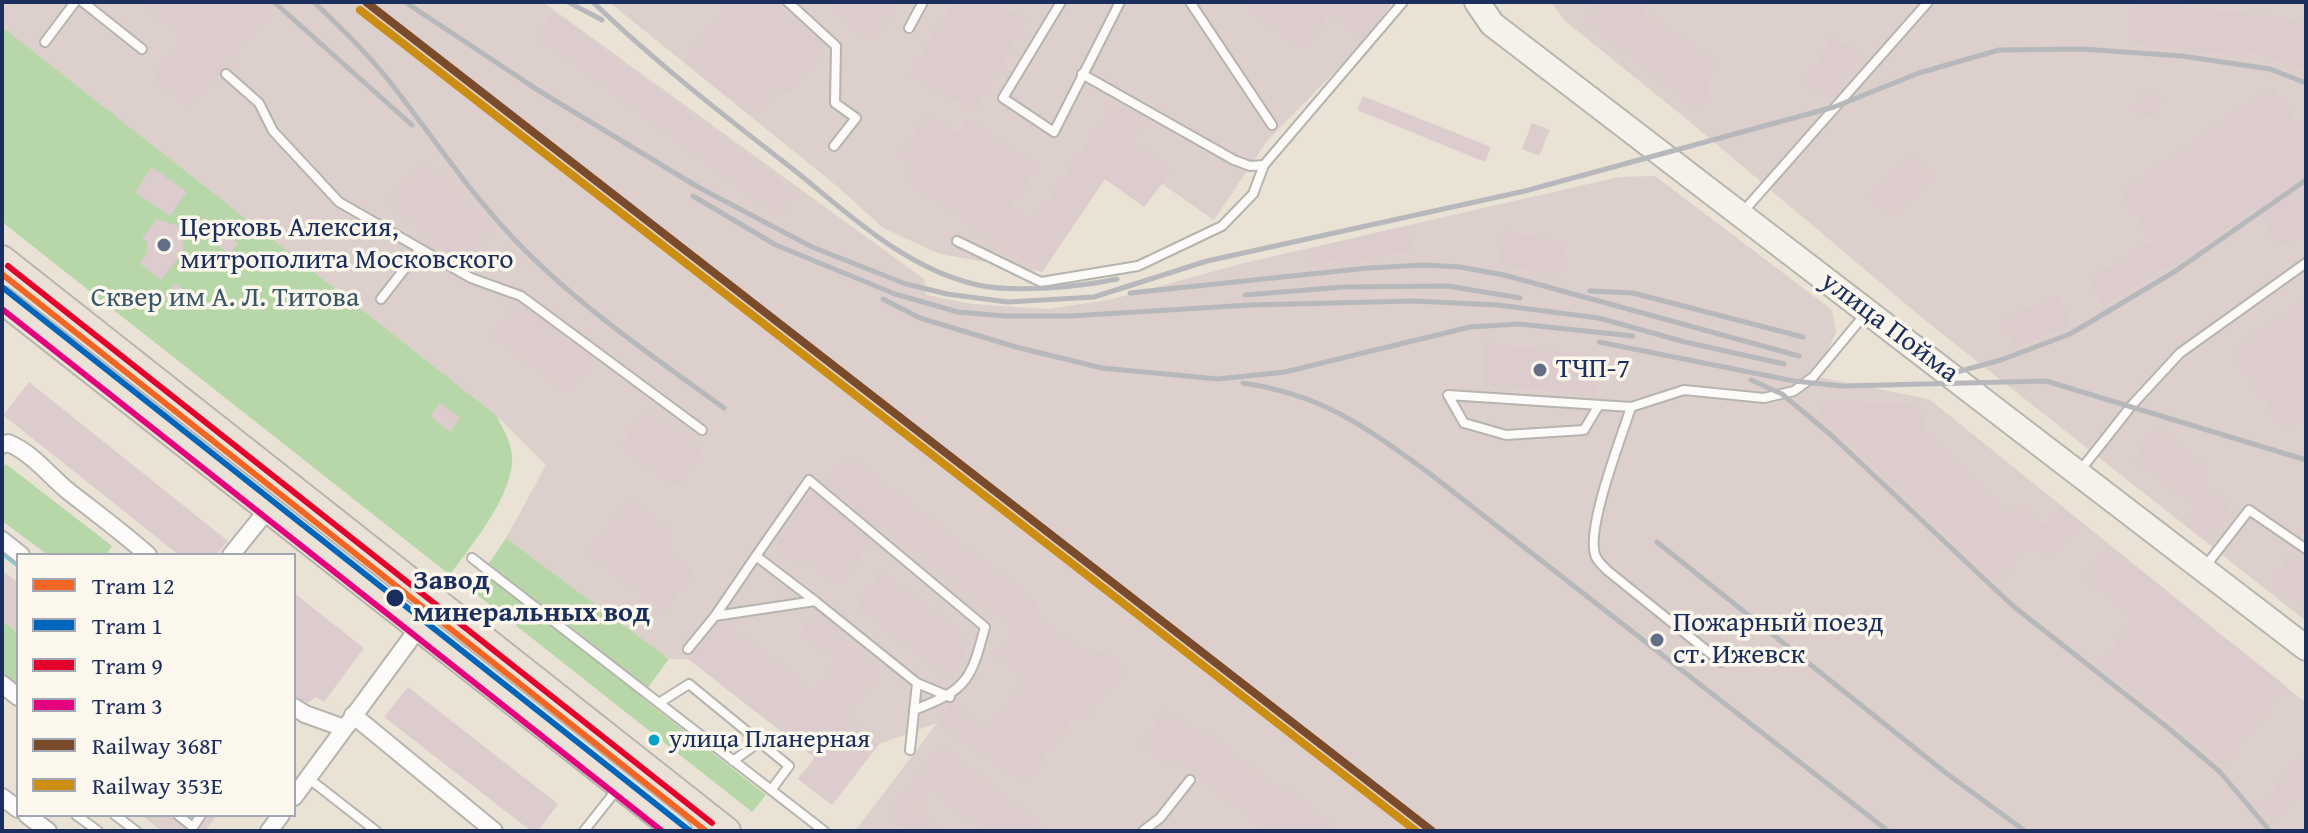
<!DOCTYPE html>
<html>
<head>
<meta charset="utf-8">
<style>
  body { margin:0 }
  #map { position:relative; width:2308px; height:833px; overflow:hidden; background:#eae3d5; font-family:"Gentium Book Plus",serif }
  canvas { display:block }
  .frame { position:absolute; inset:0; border:4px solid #1b2f5e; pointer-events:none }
  .legend { position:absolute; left:16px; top:553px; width:280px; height:264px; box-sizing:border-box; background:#fbf7ec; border:2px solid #a1a7b3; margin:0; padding:10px 14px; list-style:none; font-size:24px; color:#1b2f5e }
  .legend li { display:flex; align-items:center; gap:16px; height:40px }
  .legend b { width:40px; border:2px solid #a1a7b3 }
</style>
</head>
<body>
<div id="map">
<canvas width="2308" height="833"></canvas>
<div class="frame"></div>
<ul class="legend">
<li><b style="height:10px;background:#f26522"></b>Tram 12</li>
<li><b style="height:10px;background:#0065bd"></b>Tram 1</li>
<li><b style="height:10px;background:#e4002b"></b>Tram 9</li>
<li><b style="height:10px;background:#e5007d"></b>Tram 3</li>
<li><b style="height:10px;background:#7a4b2a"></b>Railway 368Г</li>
<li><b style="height:10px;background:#cb8e13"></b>Railway 353Е</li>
</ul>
</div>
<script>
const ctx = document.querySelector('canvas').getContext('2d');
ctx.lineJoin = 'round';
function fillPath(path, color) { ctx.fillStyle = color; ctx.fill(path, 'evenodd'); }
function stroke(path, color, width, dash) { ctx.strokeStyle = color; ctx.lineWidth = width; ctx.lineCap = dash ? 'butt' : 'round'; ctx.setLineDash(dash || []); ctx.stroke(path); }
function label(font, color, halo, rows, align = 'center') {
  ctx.font = font + ' "Gentium Book Plus",serif'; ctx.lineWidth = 7; ctx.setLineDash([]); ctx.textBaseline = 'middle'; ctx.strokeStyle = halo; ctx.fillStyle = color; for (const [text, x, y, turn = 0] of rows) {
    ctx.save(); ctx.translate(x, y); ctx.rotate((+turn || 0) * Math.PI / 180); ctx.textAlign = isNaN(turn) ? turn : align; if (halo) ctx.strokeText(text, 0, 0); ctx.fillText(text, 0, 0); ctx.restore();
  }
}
fillPath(new Path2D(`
  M2,2H543L924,279L926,295L972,304L1048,309L1113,299L1244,263L1619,177L1655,176L1832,310L1836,332L1825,357L1812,376L1929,399L2306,703V831H855L937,723L879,744L832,805L798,779L815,757L689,659H669L506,538L546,465L497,416L29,49L2,85Z
  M609,2H1393L1366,40L1267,141L1214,220L1162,184L1144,207L1105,179L1042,272L940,254L883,228L838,187Z
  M1551,2H2306V621L1921,317L1689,121L1565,21Z
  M141,815H217L205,831H162Z`), '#ddcfcc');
fillPath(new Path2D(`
  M2,27L497,416C501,426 507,435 510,445C523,485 472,544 450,575L2,222Z
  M6,464L112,546L106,555H48L2,521V469Z
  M506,538L669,659L641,697L766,795L752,812L471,590Z
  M2,620L18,633V690L2,678Z`), '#b7d7a9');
stroke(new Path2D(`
  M2,553L18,565`), '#84c9d6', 5);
fillPath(new Path2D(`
  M142,2H263L272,10L189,107L154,77L187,38Z
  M713,2H775L825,46L788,93L777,85L752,116L684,62L725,12Z
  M826,2H901L869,39Z
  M953,2H995L1026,20L974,111L911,74Z
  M1243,2H1393L1363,38L1329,13L1302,48Z
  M1597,2H1647L1643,12L1713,62L1702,111L1589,22Z
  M2136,2L2281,17L2306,27V71L2243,48L2249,56L2134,44Z
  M554,13L797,193L780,215L537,35Z
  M1832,37L1859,52L1834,98L1806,83Z
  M2272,88L2306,137V228L2281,246L2255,208L2174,266L2172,263L2104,305L2089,280L2155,240L2122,193Z
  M2144,89L2162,99L2152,118L2134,108Z
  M1363,96L1491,147L1485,162L1357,110Z
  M1116,103L1144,123L1132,142L1171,170L1144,207L1105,179L1042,272L908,181L917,168L900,156L928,115L957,135L966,120L1037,168L1010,207L1034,223Z
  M1532,123L1550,130L1539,156L1522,149Z
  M1911,156L1931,177L1891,216L1870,194Z
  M425,162L495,225L460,263L391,201Z
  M152,167L187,192L170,216L135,192Z
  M204,218L238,243L230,254L195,229Z
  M157,219L179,226L184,233L183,252L161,280L139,263L147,253V242L142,238Z
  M1407,226L1412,249L1341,265L1339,258L1311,265L1308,249Z
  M1505,231L1565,243L1559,275L1499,264Z
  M175,283L189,294L178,308L164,297Z
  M2059,296L2070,326L2015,347L2004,318Z
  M2306,301V413L2284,428L2232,352Z
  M518,302L594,359L569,392L493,335Z
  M1485,343L1599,357L1594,394L1482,384Z
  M29,382L228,541L216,555H179L3,415Z
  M1827,401L1911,405L1927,420L1922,426L2012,516L2021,505L2045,526L2062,506L2081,522L2050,558L2031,542L1996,582L1819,414Z
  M440,403L460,418L450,432L430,416Z
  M646,410L703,452L676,486L621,445Z
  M2157,429L2207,468L2198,480L2231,506L2205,539L2187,525L2201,508L2135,458Z
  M847,456L1036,603L1029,613L1092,661L1099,651L1123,669L1083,720L1076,714L1025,781L939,722L950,704L987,732L1029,678L997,654L1017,629L883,525L880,530L824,484Z
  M810,494L814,497L816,495L871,541L838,584L801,555L796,561L774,545Z
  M630,500L672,532L661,547L693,572L664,610L590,553Z
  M2110,547L2286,686L2224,764L2100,665L2137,618L2086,577Z
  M2290,557L2306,569V591L2298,601L2272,582Z
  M2,570L18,583V632L2,620Z
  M882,573L971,643L946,674L858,604Z
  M294,593L364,648L324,702L316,697L308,703L294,696Z
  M816,611L841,631L838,636L880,673L842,715L879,744L832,805L798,779L815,758L688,659L719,623L723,622L813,692L841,662L800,634Z
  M408,687L558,804L538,831H531L384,717Z
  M1166,711L1205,738L1207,735L1282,794L1286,789L1338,831H1253L1259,823L1174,756L1169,762L1143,744Z
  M941,747L1046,831H986L931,788L914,809L942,831H907L888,815Z
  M2306,750V781L2277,820L2261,808Z`), '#ddcccd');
const lane = new Path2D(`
  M83,2L142,49
  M788,2L836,46L835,103L856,118L834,146
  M1061,2L1003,98L1054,132L1120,2
  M1190,2L1272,125
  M909,28L923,2
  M45,42L75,2
  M226,74L259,103L273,131L339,202L471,278L521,296L702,430
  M1082,74L1234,160L1250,166L1264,165L1403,2
  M1741,214L1928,2
  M957,241L1041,282L1138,266L1222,226L1253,194L1264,165
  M381,299L420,249
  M1599,405L1584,430L1506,435L1464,423L1448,395L1631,407L1684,390L1764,398L1794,391L1813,377L1866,313
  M1631,407C1622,436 1584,532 1596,557C1598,562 1604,567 1608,571L1721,662
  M2079,472L2132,405L2180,353L2306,263
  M472,558L824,831
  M2204,568L2249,510L2306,549
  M815,601L756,556L809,480L985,627C971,680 967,690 914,710
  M715,616L756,556
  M688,649L715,616L815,601L917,683L910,750
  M917,683L950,697
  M659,703L689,684L789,766L771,790
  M733,761L759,742
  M308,778L376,831
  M76,815L98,831
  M115,815L136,831
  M178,815L193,827L201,815
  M584,831L618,788
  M1143,831L1160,818L1190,780`);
const street = new Path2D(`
  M2,445L8,443C31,452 49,475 68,491C95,512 122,532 148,555
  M2,540L21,555
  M231,555L269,508
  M2,684L18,697
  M294,707L305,714L344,728
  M353,715L494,831
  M2,797L18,809
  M294,797L420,626
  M27,815L48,831
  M269,831L281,815`);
const secondary = new Path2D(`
  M1477,2L1492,24L2306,648`);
const primary = new Path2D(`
  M2,259L727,831
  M2,300L678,831`);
stroke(lane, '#b6b4af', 12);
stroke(street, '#b6b4af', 20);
stroke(secondary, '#b6b4af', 28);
stroke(primary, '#b6b4af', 30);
stroke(lane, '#fcfbf9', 8);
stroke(street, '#fcfbf9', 16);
stroke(secondary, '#f5f1eb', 24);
stroke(primary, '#ebe2d7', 26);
stroke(new Path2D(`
  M274,2L412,125
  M314,2C339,26 364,50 386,77C429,131 467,190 515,240C577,305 651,355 724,408
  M405,2L538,90
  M568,2L602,20
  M593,2C654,61 722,114 789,166C846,211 904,269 978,285C1015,293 1079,287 1117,279
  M531,86L698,187L812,247L906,284L947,294L1008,302L1094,297L1207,261L1525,191L1834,107L1919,73L1999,50L2082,49L2182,56L2270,69L2306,83
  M693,196L776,245L895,294L958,312L1005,316H1071L1250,305L1414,301L1498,305L1599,318L1685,342L1784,364
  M1590,291L1633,293L1803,337
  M1130,293L1368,268L1424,265L1460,267L1504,275L1799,356
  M1245,295L1343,287L1448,286L1520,298
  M883,299L920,318L1016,347L1102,368L1218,379L1285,372L1470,327L1519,324L1633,336
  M1599,342L1794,381L1842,386L2046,381L2306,460
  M1942,376L2001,360L2070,334L2174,272L2306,180
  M1751,380L1782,394L1831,435L2013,606L2167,727L2220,772L2270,831
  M1243,383C1324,395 1365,427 1429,473L1888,831
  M1657,542L1946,773L2025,831`), '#b6b8bb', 5);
stroke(new Path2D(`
  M366,2L1432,831`), '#7a4b2a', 8);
stroke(new Path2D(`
  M360,10L1416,831`), '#cb8e13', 8);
stroke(new Path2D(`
  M2,274L706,831`), '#f26522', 6);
stroke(new Path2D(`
  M2,287L690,831`), '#0065bd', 6);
stroke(new Path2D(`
  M8,266L712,823`), '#e4002b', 6);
stroke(new Path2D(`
  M2,309L662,831`), '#e5007d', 6);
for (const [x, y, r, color] of [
  [164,245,8,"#636e88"],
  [1540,370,8,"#636e88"],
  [395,598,10,"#1b2f5e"],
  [1657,640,8,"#636e88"],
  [654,740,7,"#01a3c8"]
]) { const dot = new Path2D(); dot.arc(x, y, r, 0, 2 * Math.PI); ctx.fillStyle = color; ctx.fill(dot); stroke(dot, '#fbf7ec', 3); }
label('26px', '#1b2f5e', '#fbf7ec', [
  ["улица Планерная",669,740]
], 'left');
label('28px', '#1b2f5e', '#fbf7ec', [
  ["Церковь Алексия,",180,229],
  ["митрополита Московского",180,261],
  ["ТЧП-7",1556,370],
  ["Пожарный поезд",1673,624],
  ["ст. Ижевск",1673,656]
], 'left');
label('28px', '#385768', '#fbf7ec', [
  ["Сквер им А. Л. Титова",225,299]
]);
label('28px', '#1b2f5e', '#fbf7ec', [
  ["улица Пойма",1889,328,37]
]);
label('bold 28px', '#1b2f5e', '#fbf7ec', [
  ["Завод",413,582],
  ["минеральных вод",413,614]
], 'left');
</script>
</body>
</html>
